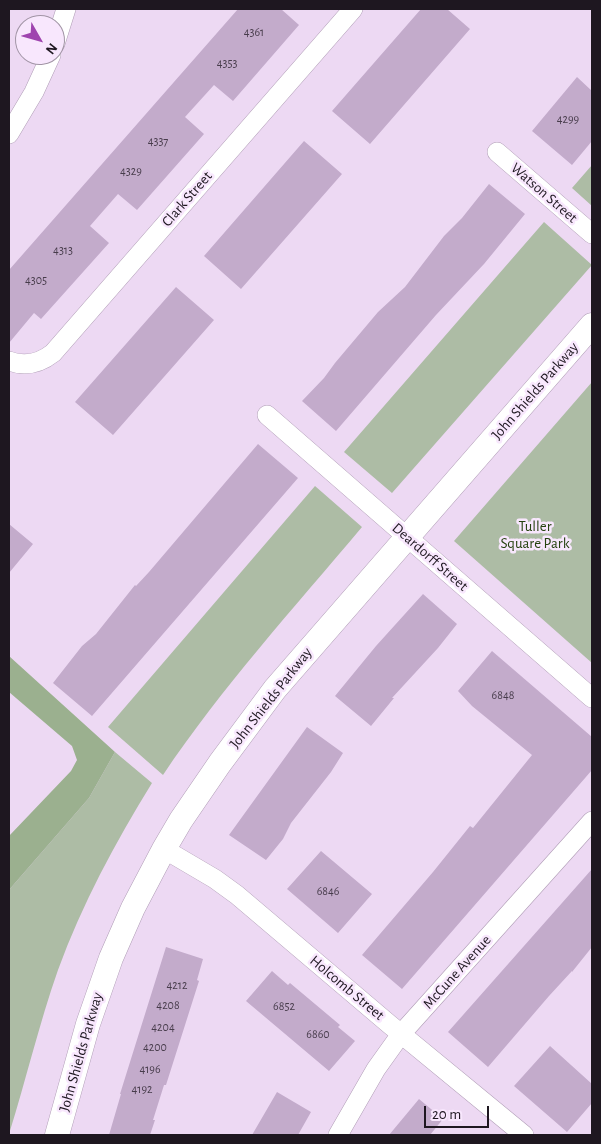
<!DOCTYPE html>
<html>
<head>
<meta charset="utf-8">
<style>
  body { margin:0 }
  #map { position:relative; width:601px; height:1144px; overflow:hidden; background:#edd9f3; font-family:"Alegreya Sans",sans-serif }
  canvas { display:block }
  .frame { position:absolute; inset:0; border:10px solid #1e1720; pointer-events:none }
  .north { position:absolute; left:15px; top:15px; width:50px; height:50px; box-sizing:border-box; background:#f8e7fd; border:1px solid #a194a5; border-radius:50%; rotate:128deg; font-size:14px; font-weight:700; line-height:20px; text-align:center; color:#1e1720 }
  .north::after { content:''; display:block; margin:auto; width:18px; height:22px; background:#9f44af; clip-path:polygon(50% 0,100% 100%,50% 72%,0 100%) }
  .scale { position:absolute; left:424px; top:1106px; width:65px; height:22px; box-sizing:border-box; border:2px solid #1e1720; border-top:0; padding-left:6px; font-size:15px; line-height:18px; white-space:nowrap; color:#1e1720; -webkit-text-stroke:4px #f8e7fd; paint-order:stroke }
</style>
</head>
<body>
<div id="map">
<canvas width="601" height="1144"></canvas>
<div class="frame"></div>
<div class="north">N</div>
<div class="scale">20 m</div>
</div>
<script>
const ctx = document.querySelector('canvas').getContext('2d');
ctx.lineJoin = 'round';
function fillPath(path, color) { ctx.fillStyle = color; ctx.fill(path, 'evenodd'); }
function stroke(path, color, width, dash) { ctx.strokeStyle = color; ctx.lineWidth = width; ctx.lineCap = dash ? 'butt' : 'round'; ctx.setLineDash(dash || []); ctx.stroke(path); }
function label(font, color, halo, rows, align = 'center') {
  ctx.font = font + ' "Alegreya Sans",sans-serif'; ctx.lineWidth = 5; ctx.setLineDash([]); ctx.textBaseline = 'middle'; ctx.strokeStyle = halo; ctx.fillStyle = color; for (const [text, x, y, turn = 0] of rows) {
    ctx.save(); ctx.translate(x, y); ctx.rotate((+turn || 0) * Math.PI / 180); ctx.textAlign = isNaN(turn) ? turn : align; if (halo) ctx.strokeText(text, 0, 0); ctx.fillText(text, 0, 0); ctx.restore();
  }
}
fillPath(new Path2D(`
  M592,165V206L572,188Z
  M544,222L592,265L392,493L344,452Z
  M592,382V663L454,541Z
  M315,486L362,527C294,608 222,687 163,775L108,727Z
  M115,752L152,783C115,843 82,904 58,970C39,1024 26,1080 9,1134V890L89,798Z`), '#adbca5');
fillPath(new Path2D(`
  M9,656L115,752L89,798L9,890V836L71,771L77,760L72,746L9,692Z`), '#9bb08f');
fillPath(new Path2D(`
  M238,9H281L299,25L233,101L214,85L185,117L204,134L137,210L118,194L90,226L109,243L41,319L34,313L9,343V270Z
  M421,9H447L470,29L370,144L332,111Z
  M577,77L592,91V141L572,165L532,131Z
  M304,141L342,174L241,289L204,256Z
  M489,184L525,214L484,264L436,315L336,431L302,401L324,378L335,363L378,312L405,287L444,236L462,218Z
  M176,287L214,320L113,435L75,402Z
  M258,444L298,478L92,716L53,683L82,646L96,634L135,585L136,586L149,572Z
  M9,524L33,544L9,573Z
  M423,594L457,624L438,648L392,698H394L371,726L335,696L376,646Z
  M492,651L592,737V770L402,989L362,955L433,872L470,826L473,828L532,755L472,706L458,691Z
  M307,727L343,753L331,772L291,823L283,839L266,860L229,835Z
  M321,851L372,894L338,933L287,889Z
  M592,869V947L572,972V971L549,996L488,1067L448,1032Z
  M166,947L203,959L197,980L199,981L166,1085H164L153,1120H155L150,1135H109L121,1094H120Z
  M272,971L288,985L290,983L340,1025L338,1027L355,1041L329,1071L246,1001Z
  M550,1046L592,1084V1103L567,1132L514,1086Z
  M277,1092L311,1112L298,1135H252Z
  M419,1099L443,1119L430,1135H389Z`), '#c3abcb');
const minor = new Path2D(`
  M55,44L66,9
  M9,134L34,92L51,55
  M497,152L592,234
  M9,361C25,367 39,364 53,353L353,9
  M267,415L592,698
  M164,849L215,879L237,895L389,1024L524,1135
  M338,1135L376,1069L401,1034L592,821`);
const tertiary = new Path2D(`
  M57,1135L88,1024L111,958L133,908L164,849L181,820L220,763L275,689L592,325`);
stroke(minor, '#af9cb5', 20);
stroke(tertiary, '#af9cb5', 25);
stroke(minor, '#fff', 19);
stroke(tertiary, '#fff', 24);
label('12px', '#473c4b', null, [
  ["4361",254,32],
  ["4353",227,63],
  ["4299",568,119],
  ["4337",158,141],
  ["4329",131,171],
  ["4313",63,250],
  ["4305",36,280],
  ["6848",503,695],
  ["6846",328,891],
  ["4212",177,985],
  ["4208",168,1005],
  ["6852",284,1006],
  ["4204",163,1027],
  ["6860",318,1034],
  ["4200",155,1047],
  ["4196",150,1069],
  ["4192",142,1089]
]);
label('15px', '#1e1720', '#f8e7fd', [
  ["Watson Street",544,193,41],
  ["Clark Street",187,199,-49],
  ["John Shields Parkway",535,391,-49],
  ["Deardorff Street",430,557,41],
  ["John Shields Parkway",271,698,-52],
  ["McCune Avenue",457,972,-48],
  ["Holcomb Street",347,988,40],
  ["John Shields Parkway",81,1052,-74]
]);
label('15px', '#264210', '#f8e7fd', [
  ["Tuller",535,526],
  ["Square Park",535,543]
]);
</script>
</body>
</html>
